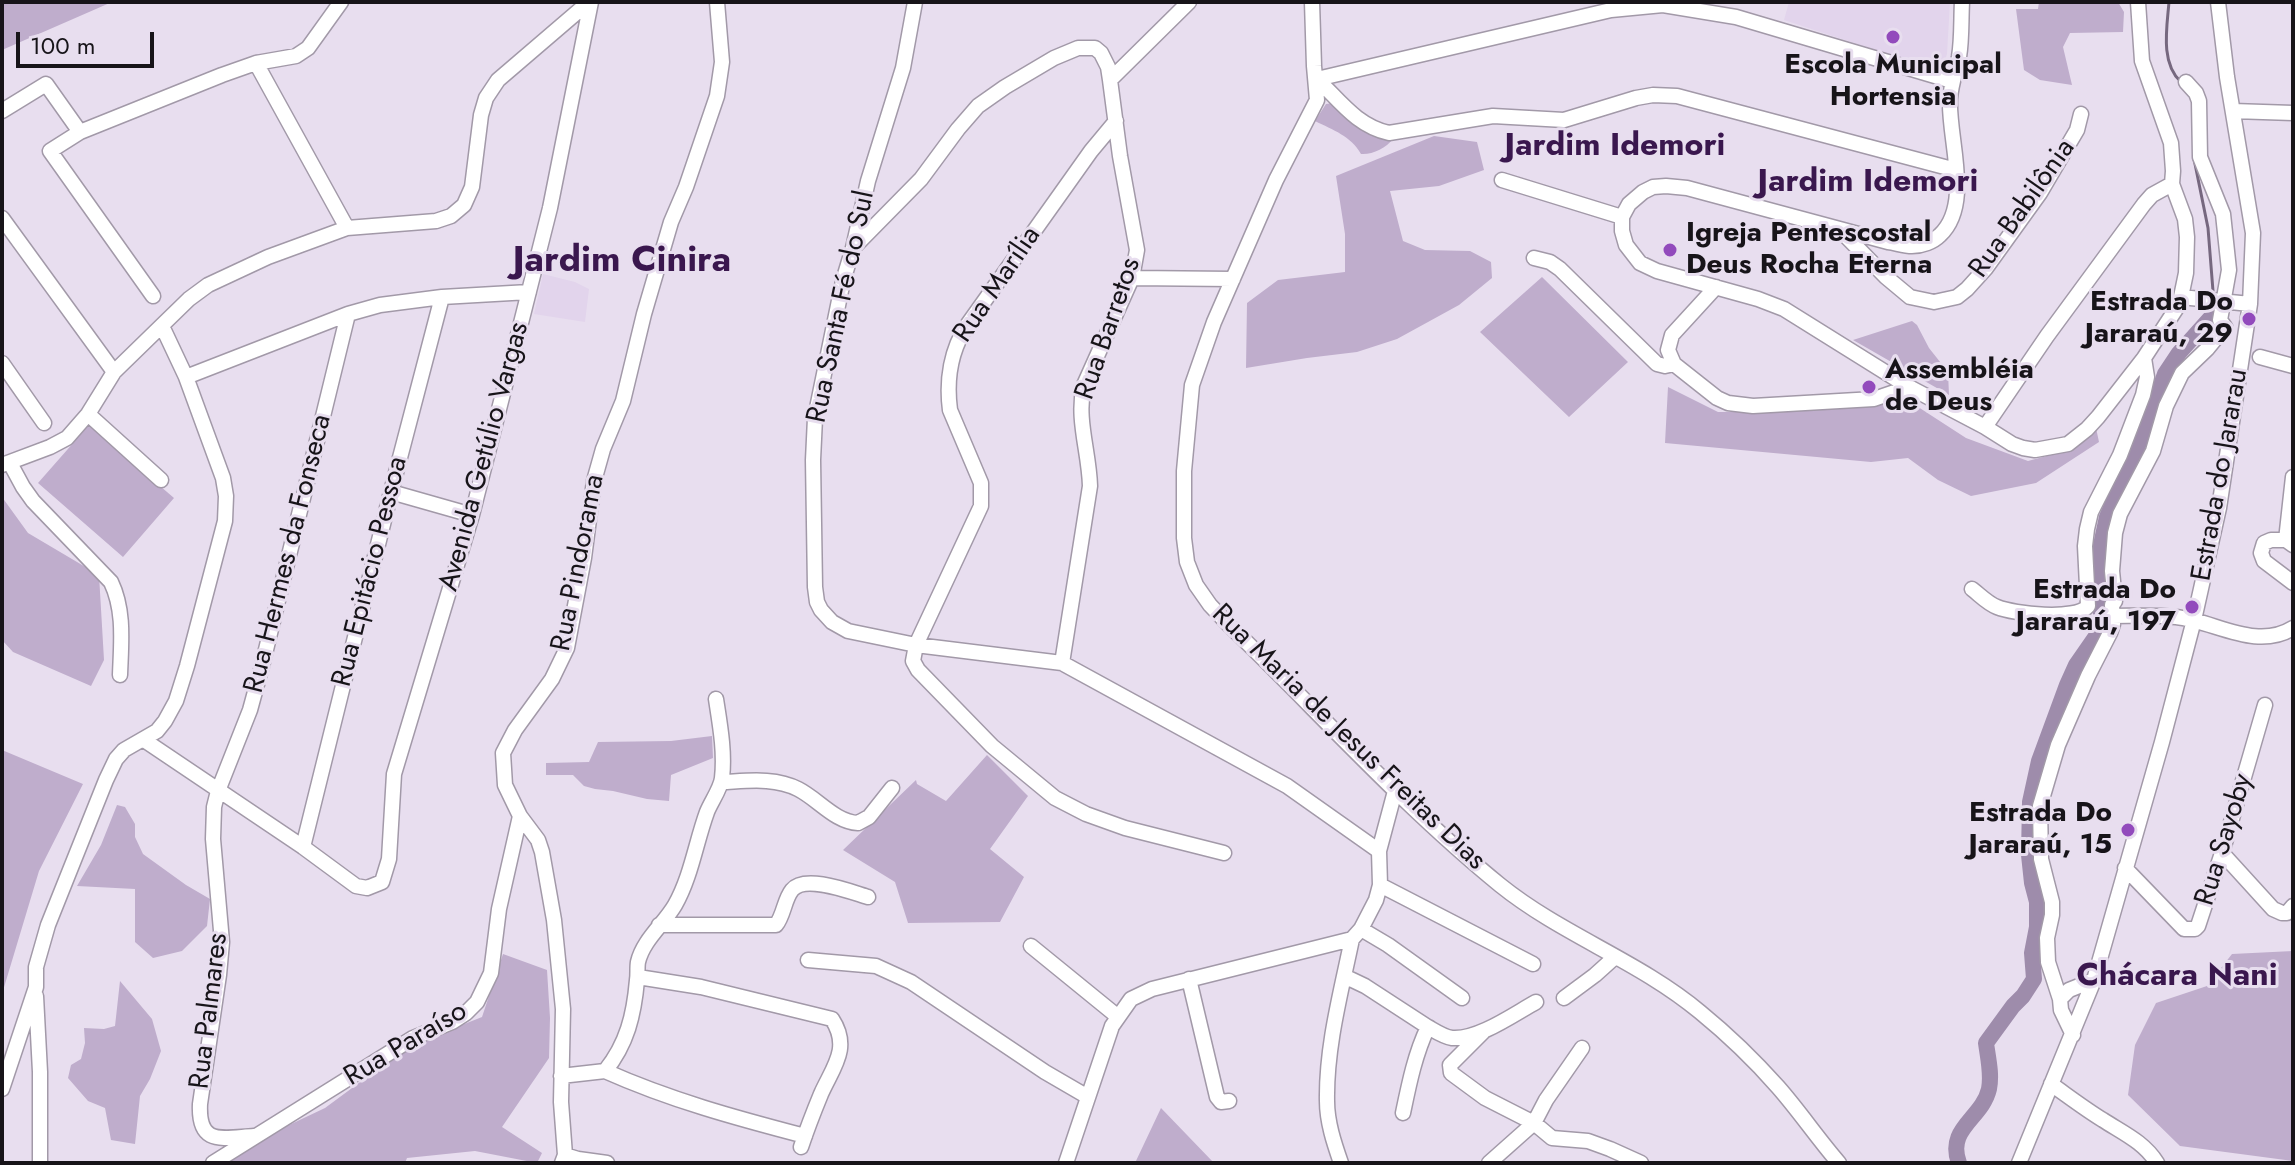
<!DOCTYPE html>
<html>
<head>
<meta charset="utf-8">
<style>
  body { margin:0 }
  #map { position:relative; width:2295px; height:1165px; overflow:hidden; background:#e8deef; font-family:Jost,sans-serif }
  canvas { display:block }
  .frame { position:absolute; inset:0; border:4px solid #171419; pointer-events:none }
  .scale { position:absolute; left:16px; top:32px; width:138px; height:36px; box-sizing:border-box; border:4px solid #171419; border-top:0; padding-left:10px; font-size:24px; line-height:28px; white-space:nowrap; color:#171419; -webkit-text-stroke:6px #e8deef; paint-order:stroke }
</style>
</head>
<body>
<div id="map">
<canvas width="2295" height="1165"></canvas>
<div class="frame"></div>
<div class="scale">100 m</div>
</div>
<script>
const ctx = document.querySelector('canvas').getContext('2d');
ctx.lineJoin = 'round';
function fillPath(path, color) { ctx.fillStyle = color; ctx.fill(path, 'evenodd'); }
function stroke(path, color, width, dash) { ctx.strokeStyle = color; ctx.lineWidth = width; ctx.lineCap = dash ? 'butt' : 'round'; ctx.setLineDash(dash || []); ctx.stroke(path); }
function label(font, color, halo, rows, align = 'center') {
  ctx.font = font + ' Jost,sans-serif'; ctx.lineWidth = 6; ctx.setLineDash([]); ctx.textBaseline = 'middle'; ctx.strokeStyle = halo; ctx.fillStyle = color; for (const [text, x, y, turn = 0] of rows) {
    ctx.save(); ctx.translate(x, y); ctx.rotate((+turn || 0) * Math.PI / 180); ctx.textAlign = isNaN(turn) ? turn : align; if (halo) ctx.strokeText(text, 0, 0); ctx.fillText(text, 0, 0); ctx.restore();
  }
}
fillPath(new Path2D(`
  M1789,2H1950L1947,54L1944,63L1936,61L1933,69L1784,20Z
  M543,274L575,282L589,289L585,322L534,314Z`), '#e2d4ec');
fillPath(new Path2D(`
  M2,2H112L2,50Z
  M2039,2H2118L2124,12L2123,32L2070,33L2063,47L2072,85L2040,80L2024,70L2016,9H2038Z
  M1333,103C1353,125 1363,134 1393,139C1386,148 1372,155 1361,154C1351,136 1333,130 1315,121L1326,104Z
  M1434,136L1477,142L1484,170L1439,186L1390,191L1403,241L1425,250L1470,251L1491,262L1492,278L1459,305L1397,339L1357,352L1307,358L1246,368L1247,303L1278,280L1345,272V234L1336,176Z
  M1542,277L1628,362L1569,417L1480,332Z
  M1912,321L1917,325L1929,348L1948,372L1949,395L1853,340Z
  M1668,387L1718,412H1773L1912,403L1966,438L2028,461L2065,451L2096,428L2099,442L2036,483L1971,496L1938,480L1908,458L1871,462L1665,443Z
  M89,425L174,498L123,557L38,483Z
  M2,497L28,533L99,575L104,660L91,686L13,652L2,640Z
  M712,736L713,758L671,775L669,801L647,799L613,791L595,789L584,786L573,775H546V763L589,762L598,742L671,741Z
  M2,750L83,784L39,871L2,994Z
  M987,755L1028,796L990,849L1024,877L1000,922L908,923L895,882L843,850L916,780L917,784L946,801Z
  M117,805L125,807L135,824V837L143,854L186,885L210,899L207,926L182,951L153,958L135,942V889L77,886L101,845Z
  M2293,951V1161L2180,1146L2128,1095L2135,1045L2156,1003L2207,986L2232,954Z
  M503,954L547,970L550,1018L549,1058L502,1127L542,1153L537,1163L475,1151L407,1158L405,1163H227L268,1135L325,1108L409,1046L482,1017Z
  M120,981L152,1019L161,1051L150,1079L140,1096L135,1144L111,1140L105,1108L88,1101L68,1078L71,1065L81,1059L85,1043L84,1028L104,1029L115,1026Z
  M1161,1108L1214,1163H1135Z`), '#bfadcc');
stroke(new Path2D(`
  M2169,2C2167,27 2160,63 2181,82
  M2194,159L2208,228L2213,291`), '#76687f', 3);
stroke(new Path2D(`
  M1959,1163C1946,1128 1982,1119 1989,1089C1992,1074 1988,1058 1986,1043L2013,1006L2023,996L2034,979L2032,953L2037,927V902L2032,883L2029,855L2030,802L2039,761L2067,685L2076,665L2101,629V545L2107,517L2148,422L2165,374L2179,353L2213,315`), '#9e8cab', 16);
const minor = new Path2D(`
  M915,2L903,68L868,181L853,248L843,281L815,418L813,460L815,587L817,602L821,610L832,622L848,631L916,645L1062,663L1287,786L1379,851
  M1312,2L1314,66L1317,100L1276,180L1214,322L1192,385L1184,471V538L1187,562L1196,585L1210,605L1229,625C1319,712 1403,806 1500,885C1562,935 1639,961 1700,1012C1727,1034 1755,1061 1778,1087C1800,1112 1818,1139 1839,1163
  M1962,2C1961,20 1962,39 1959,57C1956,71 1951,84 1950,99C1948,139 1973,204 1940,235C1933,242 1922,246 1912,246C1904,246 1896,243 1888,242L1687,188L1666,186L1653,187L1643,192L1629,204L1622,217V231L1626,245L1640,263L1657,271L1758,299L1784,309L1909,387L1985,427L2012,444L2023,448L2035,450L2068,444L2087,429L2098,417L2144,358L2176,309L2181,297L2186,273L2187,237L2185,219L2172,184L2173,171L2171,143L2142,61L2138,2
  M256,63L347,228
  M1317,79C1340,101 1357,126 1389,133L1493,116L1564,120L1636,98L1653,95L1677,96L1956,170
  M1317,79L1611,10L1663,5L1736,17L1952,81
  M1110,80L1189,2
  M2,111L46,84L80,132
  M2233,111L2293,113
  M1116,121L1091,151L968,324C951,349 946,380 950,410L981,483V506L916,645L913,661L918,670L992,746L1055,798L1086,814L1125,828L1224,853
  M1502,180L1622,217
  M2,218L114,372
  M1840,230L1886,277L1910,297L1934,302L1957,297L1967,289L1986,268L2040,193L2077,130L2081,114
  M855,246L921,179L958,129L978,106L1005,87L1054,58L1078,48H1095L1101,53L1108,67L1110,80L1120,156L1137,250L1132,278L1084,385C1076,419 1089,451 1090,486L1062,663
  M1534,258L1550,262L1560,269L1657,364L1665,366L1674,364
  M1132,278L1233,279
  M1716,287L1672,335L1668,350L1674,364L1717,398L1728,403L1753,406L1874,399L1909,387
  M153,296L50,151L80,132L222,75L256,63L296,56L308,48L341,2
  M2181,297L2250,304
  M2260,357L2293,366
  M2,363L44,423
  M186,377L348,314L380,305L442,297L529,292
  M88,414L161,480
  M1985,427L2047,336L2144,204L2152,195L2172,184
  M10,463L23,487L33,501L111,582C125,611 121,644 120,675
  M2,465L50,447L67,438L88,414L114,372L189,299L208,285L268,257L347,228L436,221L451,216L464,205L472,187L481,115L486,98L498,80L589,2
  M391,492L472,515
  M2286,540L2293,477
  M2293,545L2286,540H2271L2264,543L2261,553L2264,561L2293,583
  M1972,589C1980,595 1987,603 1997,607C2014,614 2076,621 2088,606L2085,546L2087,529L2091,512L2120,455L2143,395L2147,377L2144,358
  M2112,616C2134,616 2155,615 2176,617C2215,621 2256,651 2293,628
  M144,740L303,847L356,886L367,888L382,882L389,859L394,774L472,515L522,319L550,208L591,2
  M722,782C747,781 775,777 798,789C818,799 835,822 858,823L869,817L892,788
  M303,847L391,492L442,297
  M2222,853L2273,909L2282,913H2287L2293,906
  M2125,868L2184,929H2195L2198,926L2222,853L2265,705
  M1380,885L1533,964
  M659,925H776C784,915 784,900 792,890C805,874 851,892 868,897
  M1361,929L1388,945L1462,998
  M1031,946L1117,1016
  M808,960L876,966L911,982L1045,1072L1088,1097
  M1344,976L1365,986L1428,1027
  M638,977L701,987L832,1019C851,1048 833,1067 821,1094C814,1111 807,1129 801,1147
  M1189,979L1217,1097L1221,1102L1229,1101
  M36,996L40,1072V1163
  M1564,998L1595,975L1615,957
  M2060,999L2048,962L2047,938L2052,915V902L2041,859L2040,806L2058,745L2088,676L2110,633L2113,624L2112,605L2115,601L2112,571L2115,533L2120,514L2153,451L2166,406L2182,373L2207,349L2225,327L2220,320L2229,270L2223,214L2200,157L2199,101L2196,93L2186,82
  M1483,1032L1450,1065L1451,1073L1485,1098L1534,1123L1552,1138L1588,1141L1610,1149L1641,1163
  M2073,1035L2061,1010L2060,999L2069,990L2094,980
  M605,1071C670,1100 736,1118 805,1136
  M561,1076L605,1071C627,1044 634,1015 637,980C638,974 637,967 638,962C643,940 664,924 675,905C691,877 696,842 707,812C711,802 721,788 722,778C725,752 720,725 716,699
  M2051,1084C2068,1096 2085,1109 2103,1120C2123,1133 2144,1142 2157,1163
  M2,1089L36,987V967L48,925L106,780L116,759L124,750L157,731L165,721L176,701L187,666L225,521L226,496L223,478L186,377L162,326
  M1403,1113C1409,1084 1415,1054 1428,1027C1435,1031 1444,1037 1452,1038C1478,1040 1514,1014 1536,1002
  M254,1136C221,1138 198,1146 200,1104L219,975L222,942L213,839L214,807L218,791L250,710L262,666L348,314
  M565,1155L578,1159L607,1163
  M213,1163L413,1038L452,1022L466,1013L477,1002L491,973L499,909L520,816
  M562,1163L565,1155L561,1102L563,1009L554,920L542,852L538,840L520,816L505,785L503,753L515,730L552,679L567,648L584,558L594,481L603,449L623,401L644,314L671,222L686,187L717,96L722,62L717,2
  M1066,1163L1112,1026L1131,999L1152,989L1352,939L1361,929L1376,900L1380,885L1379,851L1395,791
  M1341,1163C1334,1143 1327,1122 1327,1101C1326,1047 1341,992 1352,939
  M1489,1163L1534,1123L1546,1100L1582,1048
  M2019,1163L2094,980L2162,742L2194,620L2219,508L2250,304L2253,233L2227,77L2218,2`);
stroke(minor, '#a299a8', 17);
stroke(minor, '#fff', 14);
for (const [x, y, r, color] of [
  [1893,37,8,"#924abc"],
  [1670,250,8,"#924abc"],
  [2249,319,8,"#924abc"],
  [1869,387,8,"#924abc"],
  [2192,607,8,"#924abc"],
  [2128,830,8,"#924abc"]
]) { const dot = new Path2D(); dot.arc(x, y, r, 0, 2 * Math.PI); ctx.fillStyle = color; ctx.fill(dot); stroke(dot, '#e8deef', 3); }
label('bold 28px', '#171419', '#e8deef', [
  ["Escola Municipal",1893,66,"center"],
  ["Hortensia",1893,98,"center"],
  ["Igreja Pentescostal",1686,234,"left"],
  ["Deus Rocha Eterna",1686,266,"left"],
  ["Estrada Do",2233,303],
  ["Jararaú, 29",2233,335],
  ["Assembléia",1885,371,"left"],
  ["de Deus",1885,403,"left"],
  ["Estrada Do",2176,591],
  ["Jararaú, 197",2176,623],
  ["Estrada Do",2112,814],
  ["Jararaú, 15",2112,846]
], 'right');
label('28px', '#171419', '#e8deef', [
  ["Rua Babilônia",2023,209,-55],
  ["Rua Marília",998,285,-56],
  ["Rua Santa Fé do Sul",842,307,-78],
  ["Rua Barretos",1109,329,-71],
  ["Avenida Getúlio Vargas",485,457,-75],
  ["Estrada do Jararau",2221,475,-80],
  ["Rua Hermes da Fonseca",289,554,-76],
  ["Rua Pindorama",579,563,-79],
  ["Rua Epitácio Pessoa",371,572,-76],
  ["Rua Maria de Jesus Freitas Dias",1348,738,44],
  ["Rua Sayoby",2225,840,-73],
  ["Rua Palmares",210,1011,-83],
  ["Rua Paraíso",406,1045,-31]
]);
label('bold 32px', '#3a174e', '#e8deef', [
  ["Jardim Idemori",1615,147],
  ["Jardim Idemori",1868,183],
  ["Chácara Nani",2177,977]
]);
label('bold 36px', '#3a174e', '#e8deef', [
  ["Jardim Cinira",622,262]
]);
</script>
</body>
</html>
